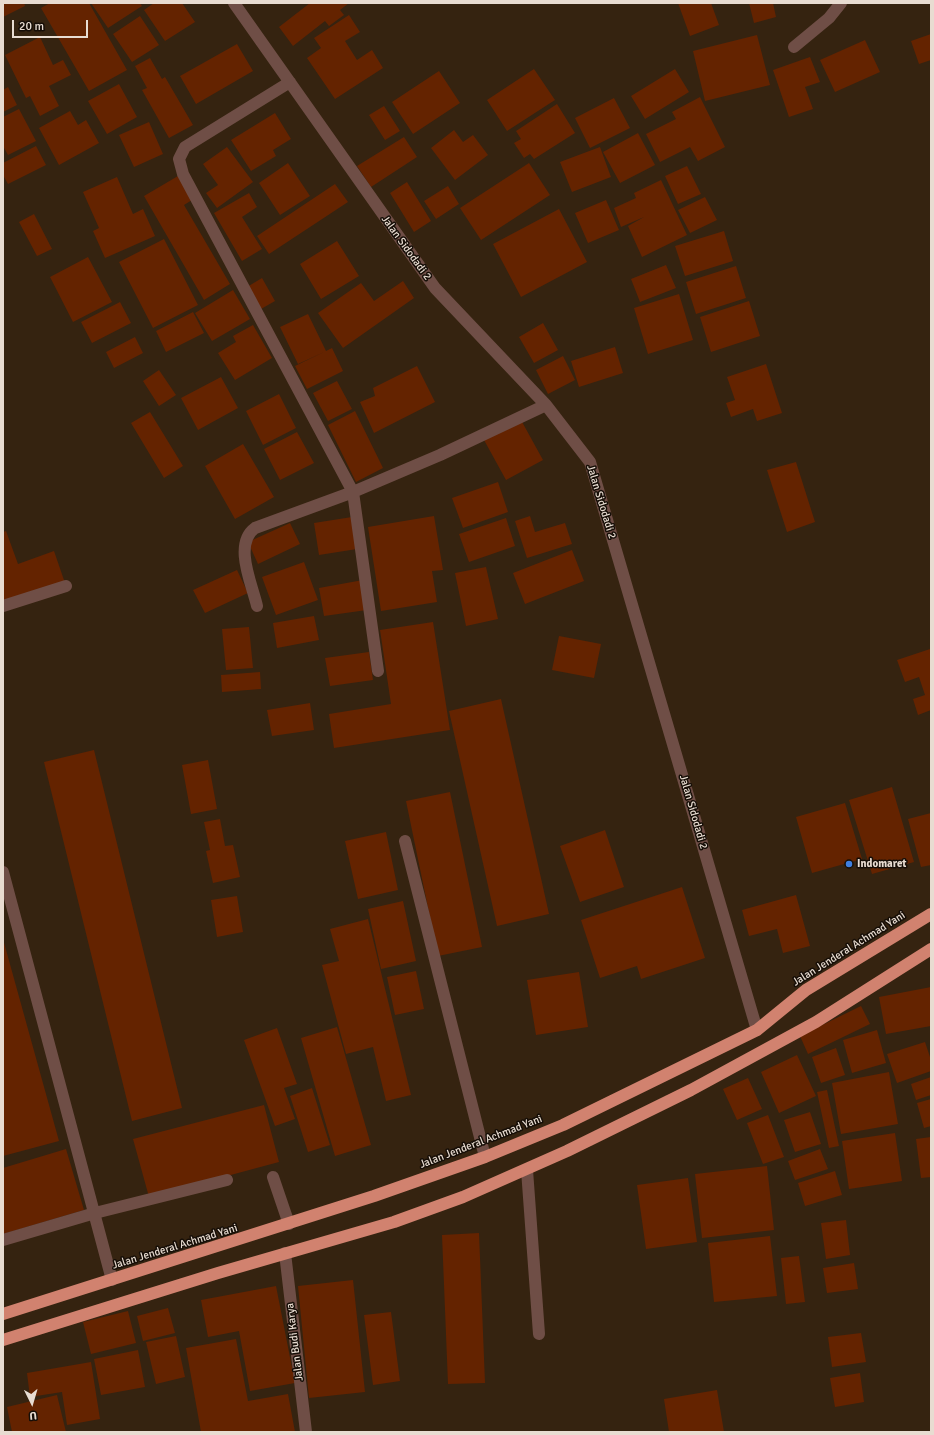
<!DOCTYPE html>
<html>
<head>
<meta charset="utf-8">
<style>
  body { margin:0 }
  #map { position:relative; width:934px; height:1435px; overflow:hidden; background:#352310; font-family:Signika,sans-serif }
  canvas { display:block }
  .frame { position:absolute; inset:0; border:4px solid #e8dcd1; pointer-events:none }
  .north { position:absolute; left:12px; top:1383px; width:40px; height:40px; -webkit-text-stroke:3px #160e07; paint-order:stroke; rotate:175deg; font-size:11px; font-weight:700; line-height:16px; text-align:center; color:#e8dcd1 }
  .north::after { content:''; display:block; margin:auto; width:14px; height:18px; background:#e8dcd1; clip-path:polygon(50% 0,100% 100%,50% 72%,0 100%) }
  .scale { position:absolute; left:12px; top:20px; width:76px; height:18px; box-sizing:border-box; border:2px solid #e8dcd1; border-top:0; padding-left:5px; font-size:12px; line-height:14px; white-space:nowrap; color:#e8dcd1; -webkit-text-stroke:3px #160e07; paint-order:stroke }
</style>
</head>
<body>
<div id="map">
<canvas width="934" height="1435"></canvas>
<div class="frame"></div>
<div class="north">U</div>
<div class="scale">20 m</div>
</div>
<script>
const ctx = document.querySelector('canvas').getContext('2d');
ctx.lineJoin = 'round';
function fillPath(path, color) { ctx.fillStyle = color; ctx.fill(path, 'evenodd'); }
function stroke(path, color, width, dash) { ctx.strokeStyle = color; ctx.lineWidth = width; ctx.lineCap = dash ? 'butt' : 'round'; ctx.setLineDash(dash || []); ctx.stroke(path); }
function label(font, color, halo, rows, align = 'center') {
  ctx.font = font + ' Signika,sans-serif'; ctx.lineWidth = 3; ctx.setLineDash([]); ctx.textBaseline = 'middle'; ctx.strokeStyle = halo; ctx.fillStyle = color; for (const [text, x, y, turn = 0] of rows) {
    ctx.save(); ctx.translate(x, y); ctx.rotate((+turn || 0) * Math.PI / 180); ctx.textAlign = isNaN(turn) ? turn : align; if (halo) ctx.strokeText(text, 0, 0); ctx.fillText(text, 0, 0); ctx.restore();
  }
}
fillPath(new Path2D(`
  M3,3H24L25,6L3,17Z
  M50,3H89L127,70L89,91L41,8Z
  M91,3H140L142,6L108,28Z
  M154,3H182L195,22L165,41L144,10Z
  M310,3H349L340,10L344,15L329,26L325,21L293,46L279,27Z
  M678,3H711L719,25L690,36Z
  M749,3H773L776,17L754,23Z
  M349,15L360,32L345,41L357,60L372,50L383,68L335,99L307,58L321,48L314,38Z
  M140,16L159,45L132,62L113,34Z
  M931,34V60L919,64L911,41Z
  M757,35L770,85L705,101L693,51Z
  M40,37L53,65L63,60L71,75L49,86L59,106L40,116L30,96L26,98L5,55Z
  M865,40L880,72L835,92L820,60Z
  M237,44L253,71L196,104L180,76Z
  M810,57L820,82L805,87L813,109L789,117L773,70Z
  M150,58L162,79L165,77L193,125L169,138L142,90L147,88L135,66Z
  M534,69L555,100L507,131L487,100Z
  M675,69L689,92L645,119L631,96Z
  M439,71L460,103L413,134L392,102Z
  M119,84L137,117L107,134L88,101Z
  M8,87L17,105L3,112V90Z
  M700,97L725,147L698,161L690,147L660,162L646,134L676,119L672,112Z
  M614,98L630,128L590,148L575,118Z
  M557,104L575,133L534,159L530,154L524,158L514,143L521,139L516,131Z
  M384,106L400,131L385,140L369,115Z
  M19,109L36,141L8,155L3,146V117Z
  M70,111L78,125L86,120L99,143L59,165L39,128Z
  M275,113L291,139L273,150L276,156L251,171L231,140Z
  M149,122L163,154L134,167L119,135Z
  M454,130L463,142L473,135L488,155L455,180L431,148Z
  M638,133L655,165L620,183L603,152Z
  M404,137L417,157L371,187L357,166Z
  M36,146L46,165L8,184L3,175V163Z
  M227,147L253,182L217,208L206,193L218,185L203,164Z
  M600,147L611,177L572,192L560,162Z
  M288,163L310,196L280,215L259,183Z
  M529,163L550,195L481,240L460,208Z
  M687,166L701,194L678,204L665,176Z
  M178,176L192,200L184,205L230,284L204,300L144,196Z
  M117,177L133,214L143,209L155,236L105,258L93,231L99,228L83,192Z
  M661,180L687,235L642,257L628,226L644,217L621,227L614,208L636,198L634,193Z
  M407,182L431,221L414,232L390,193Z
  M335,184L348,202L269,254L257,236Z
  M448,186L459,204L436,219L424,201Z
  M249,193L257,207L242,217L262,249L242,261L214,213Z
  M705,197L717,220L690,233L678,210Z
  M606,200L619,230L588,243L575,213Z
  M559,209L587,262L521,297L493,244Z
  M34,214L52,249L37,256L19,222Z
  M724,231L733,261L685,276L675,246Z
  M164,239L198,305L153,328L119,262Z
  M337,241L359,276L321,299L300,264Z
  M88,257L112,302L73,322L50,277Z
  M666,265L676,288L640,302L631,279Z
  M736,266L746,298L696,314L686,282Z
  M262,278L275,301L261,309L247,287Z
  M403,281L414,298L343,348L318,313L361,283L374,301Z
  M233,290L250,319L212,341L195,313Z
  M679,294L693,340L648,354L634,308Z
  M749,301L760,336L711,352L700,317Z
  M120,302L131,323L92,343L81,322Z
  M193,312L204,333L166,352L156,331Z
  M308,314L326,351L332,348L343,371L307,389L295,366L324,352L298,364L280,327Z
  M543,323L558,350L534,363L519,337Z
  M253,325L272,358L235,380L218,353L236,342L233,336Z
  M135,337L143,353L114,368L106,352Z
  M615,347L623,373L579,387L571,361Z
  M563,356L575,380L548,394L536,370Z
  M766,364L782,413L757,421L753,409L731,417L726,403L735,400L727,377Z
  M417,366L435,402L374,433L360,402L375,396L373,388Z
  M159,370L176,395L159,406L143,381Z
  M221,377L238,408L198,430L181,398Z
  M337,381L352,409L328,421L313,393Z
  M279,394L296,428L263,445L246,411Z
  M355,411L383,468L356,482L328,425Z
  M150,412L183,466L164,478L131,423Z
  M521,420L543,460L506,480L484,440Z
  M297,432L314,463L280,480L264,449Z
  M243,444L274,497L235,519L205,466Z
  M796,462L815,522L787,532L767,470Z
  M498,482L508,512L463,528L452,498Z
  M434,516L443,570L432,571L437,602L381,611L368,527Z
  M530,516L535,532L565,523L572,544L527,558L515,521Z
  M352,517L357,549L319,555L314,523Z
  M506,518L515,546L469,562L459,534Z
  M290,523L300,544L258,564L248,542Z
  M6,531L18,564L54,551L65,583L3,603V532Z
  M572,550L584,581L525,604L513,573Z
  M304,562L318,600L276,615L262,577Z
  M486,567L498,619L466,626L455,573Z
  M237,570L248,593L205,613L193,590Z
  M363,580L367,610L324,616L319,588Z
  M314,616L319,640L277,648L273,623Z
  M433,622L450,730L334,748L329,714L391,704L380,630Z
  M249,627L253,668L226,670L222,629Z
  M559,636L601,644L594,678L552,670Z
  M930,649L931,710L918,715L913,699L925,695L919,677L905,682L897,660Z
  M369,652L373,680L330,686L325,658Z
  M260,672L261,689L222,692L221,675Z
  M501,699L549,914L497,926L449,711Z
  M310,703L314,730L272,736L267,710Z
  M94,750L182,1108L132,1121L44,762Z
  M208,760L217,809L191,814L182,765Z
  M892,787L914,862L872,874L849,800Z
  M450,792L482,947L438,956L406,801Z
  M845,803L862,859L812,873L796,817Z
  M931,813V865L921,867L908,819Z
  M220,819L225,846L233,845L240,877L213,883L206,851L210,850L204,822Z
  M605,830L624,887L580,902L560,846Z
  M386,832L398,890L358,899L345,841Z
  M682,887L705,958L641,979L637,966L600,978L581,920Z
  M796,895L810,946L783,953L777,929L749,936L742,910Z
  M237,896L243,932L217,937L211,900Z
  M403,901L416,961L381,969L368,909Z
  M368,919L411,1095L386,1101L373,1047L346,1054L322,965L339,961L330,929Z
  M3,939L59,1141L3,1156Z
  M416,971L424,1009L395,1015L387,977Z
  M579,972L588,1027L536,1035L527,980Z
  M931,987V1026L886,1034L879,997Z
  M861,1006L870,1024L808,1054L800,1036Z
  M337,1027L371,1145L335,1156L301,1038Z
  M277,1028L297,1084L284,1088L295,1119L275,1126L244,1040Z
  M877,1030L886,1063L852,1073L843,1040Z
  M925,1042L931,1060V1071L897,1083L887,1054Z
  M836,1048L845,1075L821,1083L812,1057Z
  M797,1055L816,1096L779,1113L761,1072Z
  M889,1072L898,1124L841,1134L832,1083Z
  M931,1077V1095L916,1100L911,1084Z
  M748,1078L762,1109L737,1120L723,1089Z
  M312,1088L330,1145L308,1152L290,1096Z
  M827,1090L839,1146L829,1148L817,1092Z
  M931,1099V1126L924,1128L917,1103Z
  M264,1105L279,1162L149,1197L133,1139Z
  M810,1112L821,1144L795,1152L784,1120Z
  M768,1115L784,1157L763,1164L747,1123Z
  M895,1133L902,1181L849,1189L842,1141Z
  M931,1137V1177L921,1178L916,1139Z
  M66,1149L84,1210L3,1234V1168Z
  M820,1149L828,1169L795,1180L788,1161Z
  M767,1166L774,1230L702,1238L695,1174Z
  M835,1171L842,1195L805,1206L798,1183Z
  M688,1178L697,1242L646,1249L637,1185Z
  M846,1220L850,1255L826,1259L821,1223Z
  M479,1233L485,1383L448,1384L442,1235Z
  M770,1236L777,1296L714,1302L708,1243Z
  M799,1256L805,1302L786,1304L781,1258Z
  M854,1263L858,1289L827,1293L823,1268Z
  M353,1280L365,1392L309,1398L298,1286Z
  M276,1286L295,1383L250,1391L239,1331L208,1337L201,1300Z
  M168,1308L175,1333L143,1341L137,1316Z
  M128,1311L136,1343L91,1354L83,1322Z
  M391,1312L400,1381L373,1385L364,1315Z
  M861,1333L866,1362L832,1367L828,1337Z
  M176,1336L185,1377L156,1384L146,1342Z
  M236,1339L248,1401L288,1394L295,1432H201L186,1348Z
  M138,1350L145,1387L101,1395L94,1359Z
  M91,1362L100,1419L67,1425L62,1392L30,1397L27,1373Z
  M860,1373L864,1402L835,1407L830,1378Z
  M717,1390L724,1432H669L664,1399Z
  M57,1395L66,1432H12L7,1407Z`), '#642300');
stroke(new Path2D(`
  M3,872L112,1280
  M527,1170L539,1334
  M273,1177L289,1224
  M3,1240L95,1213L227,1180`), '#6f4e46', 12);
stroke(new Path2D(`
  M234,3L435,288L546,405L590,462L757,1030
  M794,47L829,18L841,3
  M290,82L185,147L179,159L183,174L353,492L378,671
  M3,606L66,586
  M257,606C252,584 233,544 255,528L353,492L440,455L546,405
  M405,841L485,1157
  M285,1253L306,1432`), '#6f4e46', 12);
stroke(new Path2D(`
  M3,1314L374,1196L485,1157L563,1125L757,1030L806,990L931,914
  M3,1340L218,1273L394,1222L463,1197L567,1151L691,1090L816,1022L931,949`), '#d1826f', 12);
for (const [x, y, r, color] of [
  [849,864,4,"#3f7fe0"]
]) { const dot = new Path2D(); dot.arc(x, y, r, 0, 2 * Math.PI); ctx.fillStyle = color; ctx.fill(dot); stroke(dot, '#160e07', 1.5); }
label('11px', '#e8dcd1', '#160e07', [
  ["Jalan Sidodadi 2",406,248,54],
  ["Jalan Sidodadi 2",601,502,73],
  ["Jalan Sidodadi 2",693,812,74],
  ["Jalan Jenderal Achmad Yani",849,949,-32],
  ["Jalan Jenderal Achmad Yani",481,1142,-21],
  ["Jalan Jenderal Achmad Yani",175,1247,-17],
  ["Jalan Budi Karya",295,1342,-97]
]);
label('bold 11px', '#e8dcd1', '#160e07', [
  ["Indomaret",857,864]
], 'left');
</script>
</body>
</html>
